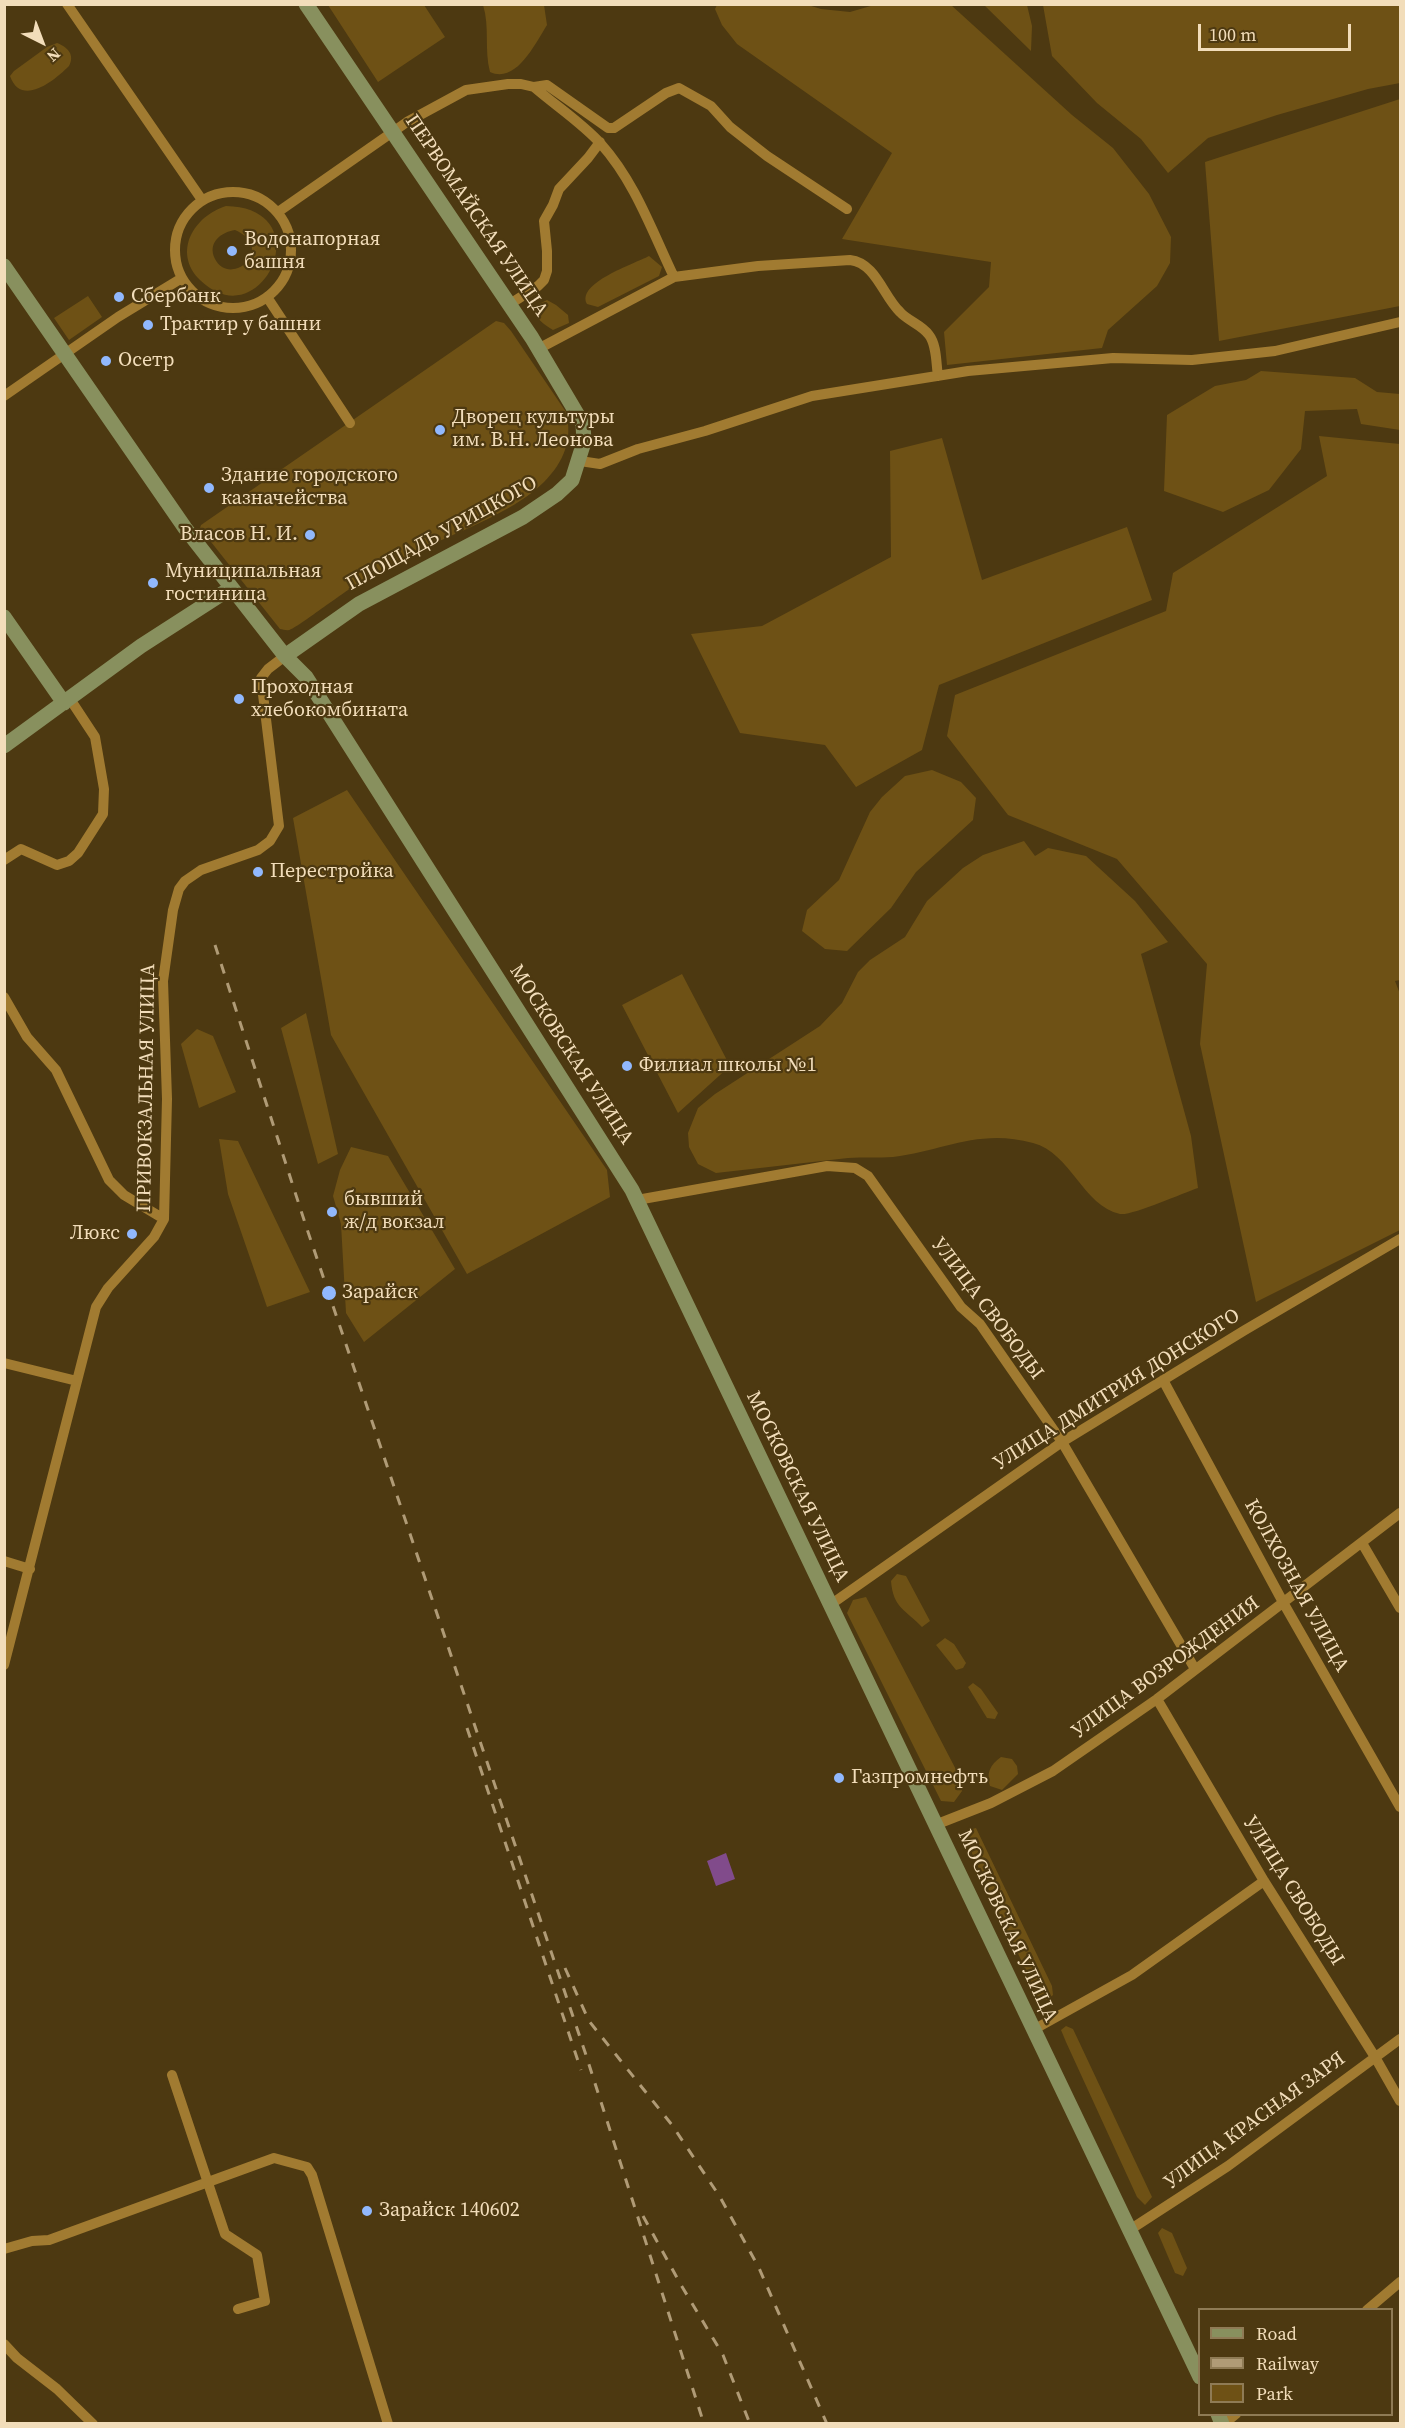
<!DOCTYPE html>
<html>
<head>
<meta charset="utf-8">
<style>
  body { margin:0 }
  #map { position:relative; width:1405px; height:2428px; overflow:hidden; background:#4d3911; font-family:"Source Serif 4",serif }
  canvas { display:block }
  .frame { position:absolute; inset:0; border:6px solid #f2ddba; pointer-events:none }
  .legend { position:absolute; left:1198px; top:2308px; width:195px; height:108px; box-sizing:border-box; background:#4d3911; border:2px solid #8f7b55; margin:0; padding:8px 10px; list-style:none; font-size:18px; color:#f2ddba }
  .legend li { display:flex; align-items:center; gap:12px; height:30px }
  .legend b { width:30px; border:2px solid #8f7b55 }
  .north { position:absolute; left:12px; top:12px; width:60px; height:60px; -webkit-text-stroke:4px #4d3911; paint-order:stroke; rotate:138deg; font-size:16px; font-weight:700; line-height:24px; text-align:center; color:#f2ddba }
  .north::after { content:''; display:block; margin:auto; width:21px; height:27px; background:#f2ddba; clip-path:polygon(50% 0,100% 100%,50% 72%,0 100%) }
  .scale { position:absolute; left:1198px; top:24px; width:153px; height:27px; box-sizing:border-box; border:3px solid #f2ddba; border-top:0; padding-left:8px; font-size:18px; line-height:21px; white-space:nowrap; color:#f2ddba; -webkit-text-stroke:4px #4d3911; paint-order:stroke }
</style>
</head>
<body>
<div id="map">
<canvas width="1405" height="2428"></canvas>
<div class="frame"></div>
<ul class="legend">
<li><b style="height:8px;background:#88905e"></b>Road</li>
<li><b style="height:8px;background:#b09b76"></b>Railway</li>
<li><b style="height:16px;background:#6e5115"></b>Park</li>
</ul>
<div class="north">N</div>
<div class="scale">100 m</div>
</div>
<script>
const ctx = document.querySelector('canvas').getContext('2d');
ctx.lineJoin = 'round';
function fillPath(path, color) { ctx.fillStyle = color; ctx.fill(path, 'evenodd'); }
function stroke(path, color, width, dash) { ctx.strokeStyle = color; ctx.lineWidth = width; ctx.lineCap = dash ? 'butt' : 'round'; ctx.setLineDash(dash || []); ctx.stroke(path); }
function label(font, color, halo, rows, align = 'center') {
  ctx.font = font + ' "Source Serif 4",serif'; ctx.lineWidth = 4.5; ctx.setLineDash([]); ctx.textBaseline = 'middle'; ctx.strokeStyle = halo; ctx.fillStyle = color; for (const [text, x, y, turn = 0] of rows) {
    ctx.save(); ctx.translate(x, y); ctx.rotate((+turn || 0) * Math.PI / 180); ctx.textAlign = isNaN(turn) ? turn : align; if (halo) ctx.strokeText(text, 0, 0); ctx.fillText(text, 0, 0); ctx.restore();
  }
}
fillPath(new Path2D(`
  M328,5H424L445,37L378,82Z
  M483,5H544L547,25C535,44 516,84 490,72C484,49 490,27 483,5Z
  M717,5H808L821,9L850,12L874,5H951L1072,115L1113,148L1149,194L1171,237L1170,263L1157,286L1108,330L1102,348L947,365L944,332L989,287L991,262L842,239L892,153L737,44L722,25L715,9Z
  M984,5H1027L1032,26L1031,51Z
  M1043,5H1400V83L1368,89L1277,115L1208,138L1168,173L1141,139L1097,103L1052,56Z
  M57,43C68,47 75,55 69,66C53,82 21,107 10,76L14,71L47,47Z
  M1400,99V306L1219,341L1205,162Z
  M226,206C323,208 261,340 200,280C172,252 194,216 226,206ZM235,230C277,249 230,288 215,259C207,243 221,232 235,230Z
  M649,256L662,267L659,276L598,307L587,304C576,283 634,264 649,256Z
  M88,296L102,317L69,340L54,318Z
  M547,300L556,305L568,315L569,323L553,330C543,324 536,319 533,307Z
  M496,321L504,323L511,331L566,412C573,439 564,462 544,482C518,508 471,527 437,542C408,556 381,571 353,587C342,593 294,630 289,630C286,631 283,629 280,629L200,528L201,525Z
  M1261,371L1355,378L1377,392L1400,394V430L1361,424L1357,409L1305,411L1301,449L1269,490L1223,512L1164,491L1167,415L1215,386L1246,380Z
  M1319,436L1400,444V980L1395,981L1400,994V1230L1256,1302L1200,1044L1207,964L1117,859L1008,815L947,736L955,695L1166,611L1173,573L1327,476Z
  M942,438L982,580L1127,527L1152,600L939,685L922,750L856,787L825,745L740,733L691,634L762,626L891,557L890,451Z
  M932,770L961,782L976,798L973,820L916,872L891,908L847,951L825,949L802,931L807,910L839,880L870,812L882,797L905,776Z
  M347,790L607,1170L610,1197L467,1274L331,1035L293,818Z
  M1024,841L1035,856L1048,848L1086,856L1135,901L1168,942L1141,954L1191,1136L1198,1188C1183,1193 1132,1216 1120,1214C1083,1206 1071,1153 1033,1143C978,1128 944,1151 893,1157C878,1158 863,1157 848,1158C804,1163 760,1168 716,1173L698,1164L689,1147L688,1133L698,1108L715,1094L820,1026L842,1003L858,972L870,960L905,937L927,901L963,868L983,855Z
  M682,974L730,1066L678,1113L622,1005Z
  M306,1013L338,1154L318,1164L281,1028Z
  M197,1029L213,1036L236,1092L199,1108L181,1044Z
  M219,1139L238,1141L310,1292L267,1307L228,1194Z
  M351,1147L388,1156L455,1269L364,1342L346,1313L341,1224L333,1196L340,1170Z
  M897,1574L906,1576L930,1621L922,1627C906,1610 893,1608 891,1581Z
  M866,1597L963,1783L962,1791L954,1802L941,1801L847,1613L853,1600Z
  M945,1638L954,1644L966,1663L963,1668L956,1670L936,1645Z
  M973,1683L981,1689L998,1713L995,1719L987,1718L968,1687Z
  M1001,1757L1012,1759L1017,1766L1018,1774L1002,1790L990,1786C986,1773 990,1765 1001,1757Z
  M976,1828L1052,1986L1053,1995L1047,2000L1038,1997L964,1836L969,1830Z
  M1066,2026L1073,2029L1152,2197L1145,2205L1137,2197L1066,2042L1061,2030Z
  M1162,2228L1172,2233L1187,2268L1183,2276L1175,2273L1158,2233Z`), '#6e5115');
fillPath(new Path2D(`
  M726,1853L735,1879L716,1886L707,1861Z`), '#814b8b');
stroke(new Path2D(`
  M67,4L202,200
  M534,87C556,106 582,123 601,144C635,182 652,231 674,277
  M175 250a58 58 0 1 1 116 0a58 58 0 1 1-116 0Z
  M278,212L407,122L466,90L508,84H521L534,87L547,85L608,128H614L666,93L679,88L711,106L730,127L767,156L847,209
  M267,297L350,423
  M510,304L538,286L544,280L547,271V251L544,221L553,205L559,189L588,158L600,142
  M538,349L674,277L758,266L850,260C876,263 883,296 900,312C908,321 922,325 929,335C937,345 936,364 938,376
  M4,396L118,317L182,278
  M580,461L600,464L638,449L705,431L812,396L968,371L1113,358L1192,360L1275,351L1400,322
  M4,860L21,849L57,865L69,861L78,853L103,814L104,789L95,737L70,699
  M4,997L27,1037L56,1070L109,1180L124,1195L164,1219
  M637,1200L827,1166L855,1168L868,1176L961,1307L980,1324L1062,1442L1195,1669
  M4,1363L77,1381
  M1163,1380L1284,1604L1400,1807
  M1362,1543L1400,1608
  M4,1561L30,1569
  M830,1605L1062,1442L1245,1330L1400,1239
  M4,1665L96,1307L108,1288L154,1237L164,1219L167,1099L163,981L173,910L179,889L185,881L201,870L258,850L270,841L279,826L261,678L268,669L285,656
  M1157,1699L1264,1881L1375,2057L1400,2101
  M935,1825L991,1803L1053,1771L1157,1699L1400,1513
  M1033,2030L1132,1975L1264,1881
  M172,2075L225,2234L257,2255L265,2301L238,2309
  M1128,2231L1228,2166L1400,2039
  M4,2249L32,2241L49,2240L274,2158L307,2167L312,2175L388,2424
  M1367,2310L1400,2282
  M4,2344L17,2358L57,2389L93,2424
  M1224,2424L1236,2414`), '#a17b31', 10);
stroke(new Path2D(`
  M4,266L185,528L285,656L306,677L632,1190L1200,2377
  M4,617L64,703
  M285,656L359,604L523,517L557,494L572,480L584,442L583,424L532,338L306,4
  M4,746L141,646L231,588
  M1218,2414L1222,2424`), '#88905e', 15);
stroke(new Path2D(`
  M215,945L306,1226L585,2052L704,2424
  M467,1728L581,2070
  M565,1968L589,2021L672,2125L720,2197L759,2268L827,2424
  M643,2216L681,2285L723,2355L750,2424`), '#b09b76', 3, [10, 10]);
for (const [x, y, r, color] of [
  [232,251,6,"#91b8fd"],
  [119,297,6,"#91b8fd"],
  [148,325,6,"#91b8fd"],
  [106,361,6,"#91b8fd"],
  [440,430,6,"#91b8fd"],
  [209,488,6,"#91b8fd"],
  [310,535,6,"#91b8fd"],
  [153,583,6,"#91b8fd"],
  [239,699,6,"#91b8fd"],
  [258,872,6,"#91b8fd"],
  [627,1066,6,"#91b8fd"],
  [332,1212,6,"#91b8fd"],
  [132,1234,6,"#91b8fd"],
  [329,1293,8,"#91b8fd"],
  [839,1778,6,"#91b8fd"],
  [367,2211,6,"#91b8fd"]
]) { const dot = new Path2D(); dot.arc(x, y, r, 0, 2 * Math.PI); ctx.fillStyle = color; ctx.fill(dot); stroke(dot, '#4d3911', 2); }
label('20px', '#f2ddba', '#4d3911', [
  ["ПЕРВОМАЙСКАЯ УЛИЦА",476,216,56],
  ["ПЛОЩАДЬ УРИЦКОГО",442,534,-29],
  ["МОСКОВСКАЯ УЛИЦА",571,1055,57],
  ["ПРИВОКЗАЛЬНАЯ УЛИЦА",147,1088,-89],
  ["УЛИЦА СВОБОДЫ",987,1309,53],
  ["УЛИЦА ДМИТРИЯ ДОНСКОГО",1117,1390,-32],
  ["МОСКОВСКАЯ УЛИЦА",797,1487,64],
  ["КОЛХОЗНАЯ УЛИЦА",1296,1586,61],
  ["УЛИЦА ВОЗРОЖДЕНИЯ",1166,1668,-36],
  ["УЛИЦА СВОБОДЫ",1293,1891,58],
  ["МОСКОВСКАЯ УЛИЦА",1007,1926,65],
  ["УЛИЦА КРАСНАЯ ЗАРЯ",1255,2121,-36]
]);
label('20px', '#f2ddba', '#4d3911', [
  ["Водонапорная",244,240],
  ["башня",244,263],
  ["Сбербанк",131,297],
  ["Трактир у башни",160,325],
  ["Осетр",118,361],
  ["Дворец культуры",452,418],
  ["им. В.Н. Леонова",452,441],
  ["Здание городского",221,476],
  ["казначейства",221,499],
  ["Власов Н. И.",298,535,"right"],
  ["Муниципальная",165,572],
  ["гостиница",165,595],
  ["Проходная",251,688],
  ["хлебокомбината",251,711],
  ["Перестройка",270,872],
  ["Филиал школы №1",639,1066],
  ["бывший",344,1200],
  ["ж/д вокзал",344,1223],
  ["Люкс",120,1234,"right"],
  ["Зарайск",342,1293],
  ["Газпромнефть",851,1778],
  ["Зарайск 140602",379,2211]
], 'left');
</script>
</body>
</html>
